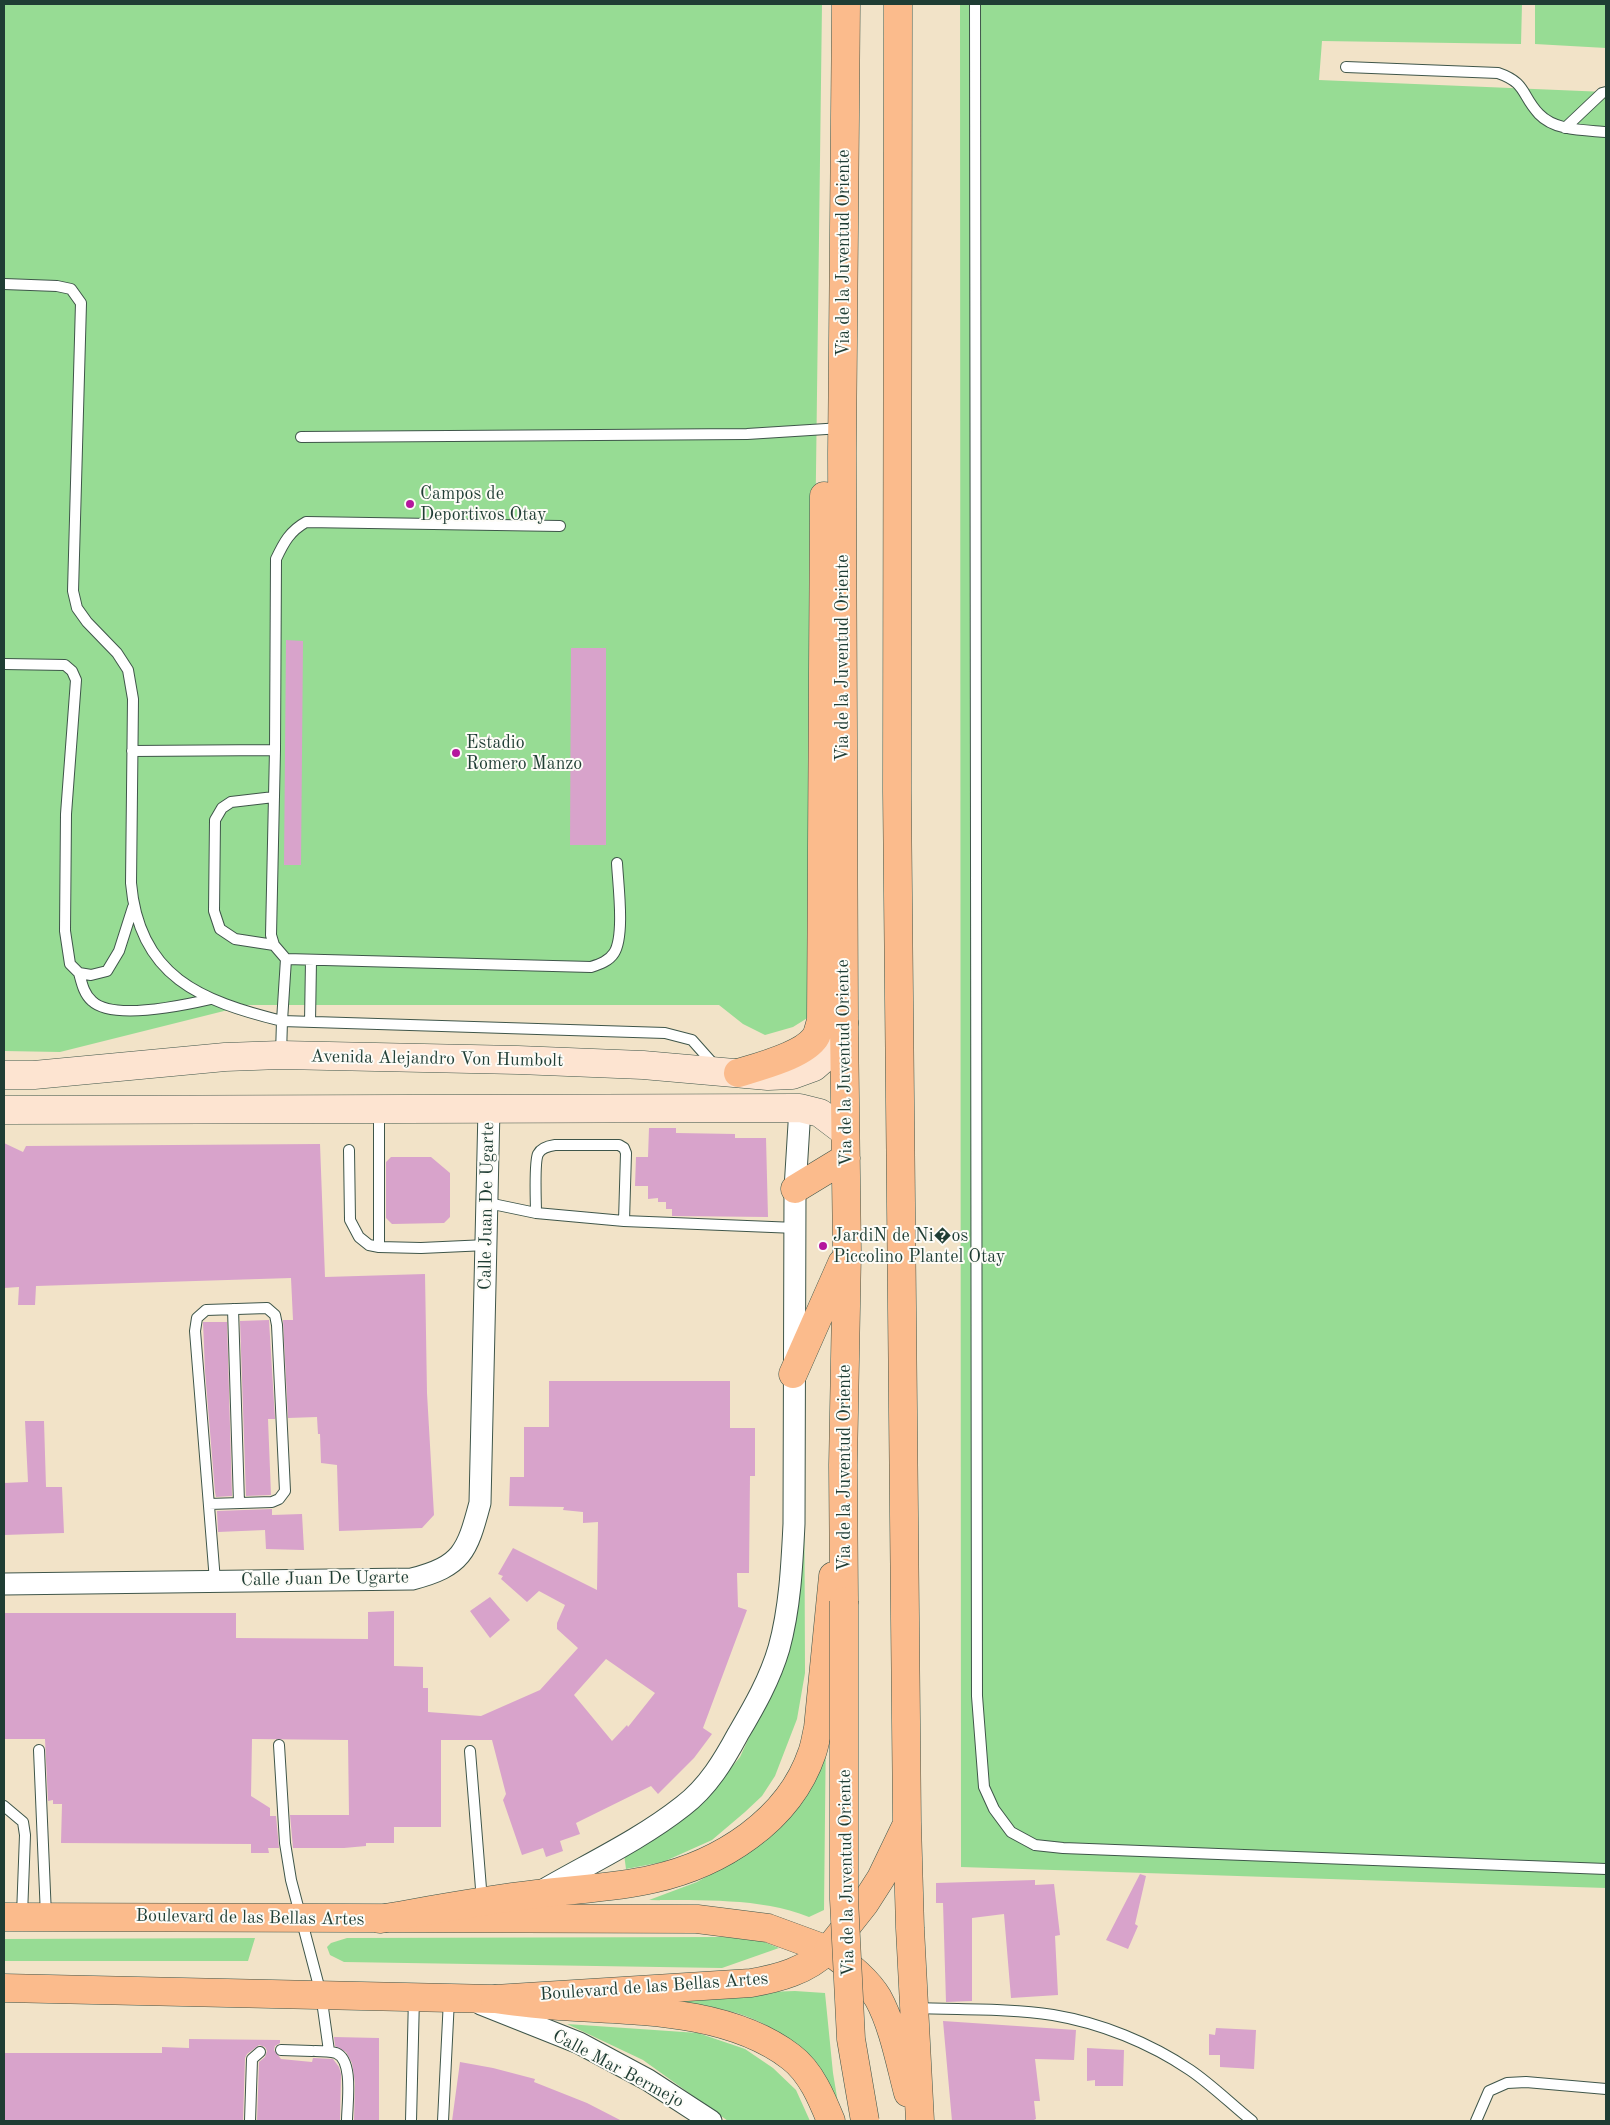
<!DOCTYPE html>
<html>
<head>
<meta charset="utf-8">
<style>
  body { margin:0 }
  #map { position:relative; width:1610px; height:2125px; overflow:hidden; background:#f2e3c8; font-family:"Old Standard TT",serif }
  canvas { display:block }
  .frame { position:absolute; inset:0; border:5px solid #1f3d34; pointer-events:none }
</style>
</head>
<body>
<div id="map">
<canvas width="1610" height="2125"></canvas>
<div class="frame"></div>
</div>
<script>
const ctx = document.querySelector('canvas').getContext('2d');
ctx.lineJoin = 'round';
function fillPath(path, color) { ctx.fillStyle = color; ctx.fill(path, 'evenodd'); }
function stroke(path, color, width, dash) { ctx.strokeStyle = color; ctx.lineWidth = width; ctx.lineCap = dash ? 'butt' : 'round'; ctx.setLineDash(dash || []); ctx.stroke(path); }
function label(font, color, halo, rows, align = 'center') {
  ctx.font = font + ' "Old Standard TT",serif'; ctx.lineWidth = 4; ctx.setLineDash([]); ctx.textBaseline = 'middle'; ctx.strokeStyle = halo; ctx.fillStyle = color; for (const [text, x, y, turn = 0] of rows) {
    ctx.save(); ctx.translate(x, y); ctx.rotate((+turn || 0) * Math.PI / 180); ctx.textAlign = isNaN(turn) ? turn : align; if (halo) ctx.strokeText(text, 0, 0); ctx.fillText(text, 0, 0); ctx.restore();
  }
}
fillPath(new Path2D(`
  M4,4H822L809,1017L793,1027L765,1035L743,1024L719,1005H248L60,1052L4,1051Z
  M960,4H1522L1521,44L1322,41L1319,80L1606,92V1888L961,1867Z
  M1535,4H1606V48L1535,44Z
  M804,1420L805,1673L797,1719L775,1776L762,1796L745,1812L712,1840L663,1862L626,1869L624,1854L659,1836L700,1806L740,1757L771,1690Z
  M826,1722L824,1910L809,1917C759,1897 701,1901 649,1900L697,1882L739,1858Z
  M723,1937L757,1939L779,1948L722,1968L344,1962L330,1955L327,1947L331,1943L347,1938Z
  M255,1938L248,1961H4V1939Z
  M795,1991L825,1993L833,2073L841,2121C829,2101 819,2077 805,2058C764,2004 691,2004 630,1997Z
  M567,2024L698,2033L745,2049L773,2068L796,2090L810,2121H728L643,2060Z`), '#97dc94');
fillPath(new Path2D(`
  M286,640L303,641L301,865H284Z
  M571,648H606V845H570Z
  M649,1128H676V1133L735,1134V1138H766L768,1217L672,1216V1209H666V1202H658V1198L648,1199V1186H635L636,1157H648Z
  M4,1143L23,1152L26,1146L320,1144L325,1277L425,1274L427,1393L434,1515L422,1528L339,1531L337,1465L321,1463L320,1434H318L317,1417L288,1418L283,1320H293L291,1278L36,1286L35,1305H18L19,1287L4,1288Z
  M391,1157H431L450,1173V1217L444,1223L392,1224L386,1218V1162Z
  M269,1320L275,1419H268L271,1495L246,1496L240,1321Z
  M203,1322H227L232,1496L216,1497L215,1492L205,1371Z
  M549,1381H730V1428H755V1476H750L749,1573H737L738,1607L747,1610L703,1728L712,1734L694,1758L658,1794L651,1786L576,1823L580,1834L560,1841L563,1851L546,1857L543,1848L522,1855L503,1800L506,1794L492,1740H441V1827H394V1843H366V1846L344,1848H293L290,1815H349L348,1740L252,1739L251,1796L270,1808V1816H276L279,1848H268L269,1853H251V1844L61,1843L62,1804H53V1800L48,1801L45,1739H4V1613H236V1638L368,1639V1612L394,1611V1666L423,1667V1688H428V1712L481,1716L540,1690L578,1648L557,1629V1623L565,1605L539,1591L527,1602L501,1579L503,1576L498,1574L513,1548L597,1590L598,1522L583,1523V1512L563,1510L564,1507L509,1506L510,1477H524V1427H549ZM606,1659L655,1693L628,1727L627,1725L612,1741L574,1695Z
  M25,1421H44L46,1487H62L64,1533L4,1535V1483L28,1482Z
  M272,1509V1515L302,1514L304,1550L266,1549L265,1530L218,1532L217,1511Z
  M490,1597L510,1620L490,1638L470,1611Z
  M1140,1874L1146,1876L1135,1924L1138,1926L1128,1949L1106,1940Z
  M1035,1880V1885L1054,1884L1060,1935L1055,1936L1058,1995L1011,1998L1004,1914L972,1918V2001L946,2002L943,1903H936V1883Z
  M943,2021L1076,2030L1074,2060L1035,2059L1040,2101H1034L1036,2119L1032,2121H952Z
  M1216,2028L1256,2030L1254,2069L1220,2067V2055H1209V2034L1215,2035Z
  M334,2037L379,2038V2121H354L355,2083L352,2063L346,2052L335,2046Z
  M189,2039L280,2040V2043L275,2046L274,2050L281,2059L312,2062L313,2058L333,2059L339,2067L341,2074L340,2121H257L259,2062L265,2057L267,2051L265,2047L259,2045L247,2054L245,2058L243,2121H4V2053H162V2047L189,2048Z
  M1087,2048L1124,2050L1123,2086H1095V2080L1087,2081Z
  M460,2062L493,2068L535,2079L534,2082L587,2103L622,2121H452Z`), '#d8a3cb');
const lane = new Path2D(`
  M975,4L977,1696L984,1787L994,1809L1011,1832L1035,1845L1063,1848L1606,1869
  M1346,67L1498,73C1527,83 1521,95 1539,114C1555,131 1584,130 1606,132
  M1565,128L1602,93L1606,92
  M4,284L57,286L71,289L81,303L73,591L77,608L87,622L117,653L128,670L133,699L131,883C139,977 201,1001 282,1021L281,1054
  M301,437L747,434L842,428
  M4,664L65,665L72,671L76,680L66,814L65,931L70,964L79,973L91,975L107,971L119,951L133,907
  M275,750L271,935L274,945L286,959L591,967C600,964 609,961 614,953C625,936 618,884 617,863
  M132,751L275,750L276,559C284,542 290,531 306,522L560,526
  M274,797L231,802L222,808L215,820L214,911L220,929L235,939L274,945
  M286,959L282,1021L665,1033L692,1040L716,1067
  M79,973C82,984 84,994 92,1001C113,1021 185,1005 211,999
  M310,1022L311,961
  M379,1111V1247L421,1248L487,1245
  M349,1150L350,1220L359,1237L369,1245L379,1247
  M488,1203L536,1213L624,1221L796,1228
  M536,1213C536,1202 534,1162 538,1154C541,1148 548,1146 555,1145H619L624,1148L626,1153L624,1221
  M233,1309L239,1503
  M209,1504L272,1502L279,1499L285,1491L277,1325L275,1315L267,1308L206,1310L197,1318L195,1331L215,1581
  M279,1745L285,1843L291,1880L321,1994L329,2051
  M39,1750L46,1916
  M470,1751L482,1901
  M4,1806L23,1822L25,1835L22,1915
  M915,2008C961,2010 1008,2008 1053,2015C1101,2023 1150,2043 1190,2070C1212,2085 1231,2104 1252,2121
  M281,2050L312,2051
  M315,2051C322,2051 329,2051 336,2053C354,2060 347,2104 347,2121
  M250,2121L252,2059L260,2052
  M411,2121L414,1997
  M443,2121L449,1999
  M1476,2121L1489,2091L1507,2083L1526,2082L1606,2089`);
const street = new Path2D(`
  M4,1584L412,1579C462,1566 467,1552 480,1503L489,1109
  M540,1892C588,1864 640,1840 683,1806C708,1787 724,1760 738,1734C754,1707 770,1679 779,1648C790,1608 792,1565 794,1524L795,1189L800,1108
  M481,2004L579,2043L648,2080L711,2121`);
const secondary = new Path2D(`
  M4,1075H34L225,1057L281,1055L518,1060L643,1065L768,1076L792,1075L814,1067L830,1053L844,1023
  M4,1110L800,1108L820,1113L845,1132`);
const primary = new Path2D(`
  M4,1917L697,1919L768,1928L828,1950C806,1971 779,1978 751,1983L495,1999L4,1988`);
const highway = new Path2D(`
  M898,4L897,791L907,1823L910,1928L920,2121
  M738,1073C758,1067 801,1056 814,1039C818,1035 819,1026 821,1021L824,496
  M795,1189L846,1158
  M793,1374L842,1263
  M844,1601L843,1465L847,1253L844,1023L842,453L846,4
  M905,1828L881,1878L865,1903L828,1950C846,1964 866,1978 878,1998C893,2025 900,2063 908,2093
  M380,1919C432,1910 484,1900 537,1894C575,1889 615,1888 653,1879C720,1864 789,1821 812,1753C815,1745 816,1736 818,1728L833,1576
  M495,1999C516,2002 538,2005 559,2006C635,2011 728,2009 791,2057C811,2072 822,2099 831,2121`);
stroke(lane, '#3f564a', 12);
stroke(street, '#3f564a', 23);
stroke(secondary, '#3f564a', 29);
stroke(primary, '#3f564a', 29);
stroke(highway, '#3f564a', 29);
stroke(lane, '#fff', 10);
stroke(street, '#fff', 21);
stroke(secondary, '#fde4d1', 28);
stroke(primary, '#fbbb8c', 28);
stroke(highway, '#fbbb8c', 28);
const highwayBridge = new Path2D(`
  M844,1601V1899L851,2039L865,2121`);
stroke(highwayBridge, '#3f564a', 29, []);
stroke(highwayBridge, '#fbbb8c', 28);
for (const [x, y, r, color] of [
  [410,504,5,"#b5179e"],
  [456,753,5,"#b5179e"],
  [823,1246,5,"#b5179e"]
]) { const dot = new Path2D(); dot.arc(x, y, r, 0, 2 * Math.PI); ctx.fillStyle = color; ctx.fill(dot); stroke(dot, '#fdfcf7', 2); }
label('18px', '#1f3d34', '#fdfcf7', [
  ["Via de la Juventud Oriente",844,253,-90],
  ["Via de la Juventud Oriente",843,658,-90],
  ["Avenida Alejandro Von Humbolt",437,1059,1],
  ["Via de la Juventud Oriente",845,1063,-91],
  ["Calle Juan De Ugarte",487,1206,-89],
  ["Via de la Juventud Oriente",845,1468,-90],
  ["Calle Juan De Ugarte",325,1579,-1],
  ["Via de la Juventud Oriente",847,1873,-91],
  ["Boulevard de las Bellas Artes",250,1918,1],
  ["Boulevard de las Bellas Artes",654,1987,-4],
  ["Calle Mar Bermejo",618,2069,28]
]);
label('18px', '#1f3d34', '#fdfcf7', [
  ["Campos de",420,494],
  ["Deportivos Otay",420,515],
  ["Estadio",466,743],
  ["Romero Manzo",466,764],
  ["JardiN de Ni�os",833,1236],
  ["Piccolino Plantel Otay",833,1257]
], 'left');
</script>
</body>
</html>
